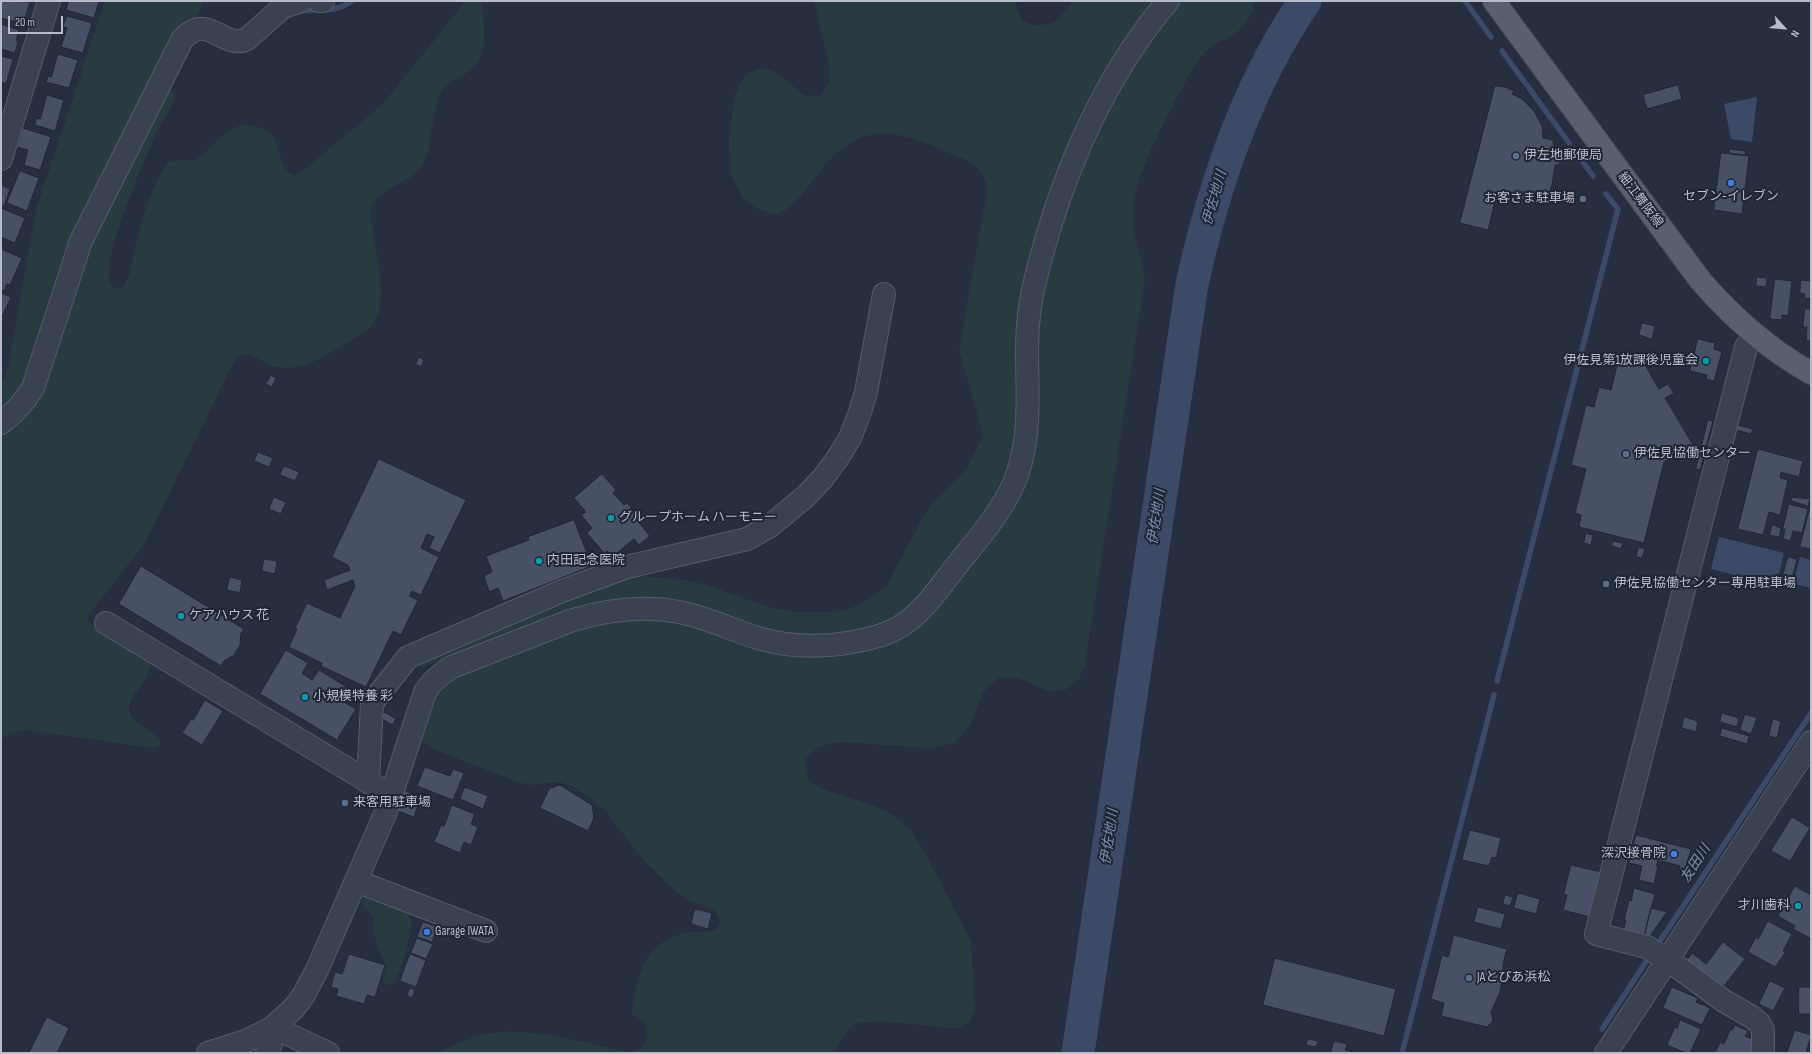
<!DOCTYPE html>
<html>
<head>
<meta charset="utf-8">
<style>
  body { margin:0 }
  #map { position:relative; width:1812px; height:1054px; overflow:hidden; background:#262e40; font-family:"Sofia Sans Condensed",sans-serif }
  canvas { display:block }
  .frame { position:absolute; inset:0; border:2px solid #b7bcca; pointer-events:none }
  .north { position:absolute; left:1764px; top:8px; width:40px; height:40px; -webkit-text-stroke:3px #1f2635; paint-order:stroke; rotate:117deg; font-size:11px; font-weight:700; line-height:16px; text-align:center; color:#b7bcca }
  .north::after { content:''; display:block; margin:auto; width:14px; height:18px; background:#b7bcca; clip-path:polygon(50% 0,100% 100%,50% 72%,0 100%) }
  .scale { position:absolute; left:8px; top:16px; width:55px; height:18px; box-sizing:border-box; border:2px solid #b7bcca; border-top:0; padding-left:5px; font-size:12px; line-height:14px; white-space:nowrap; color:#b7bcca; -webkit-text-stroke:3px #1f2635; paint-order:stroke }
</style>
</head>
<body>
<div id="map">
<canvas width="1812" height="1054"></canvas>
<div class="frame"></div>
<div class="north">N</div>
<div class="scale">20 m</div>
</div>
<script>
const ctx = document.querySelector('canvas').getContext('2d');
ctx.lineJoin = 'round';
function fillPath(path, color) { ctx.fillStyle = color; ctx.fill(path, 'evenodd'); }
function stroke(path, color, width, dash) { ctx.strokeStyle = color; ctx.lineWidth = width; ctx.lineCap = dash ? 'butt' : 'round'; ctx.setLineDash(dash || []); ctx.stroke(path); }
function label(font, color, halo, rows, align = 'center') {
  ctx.font = font + ' "Sofia Sans Condensed","Noto Sans JP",sans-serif'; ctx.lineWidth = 4; ctx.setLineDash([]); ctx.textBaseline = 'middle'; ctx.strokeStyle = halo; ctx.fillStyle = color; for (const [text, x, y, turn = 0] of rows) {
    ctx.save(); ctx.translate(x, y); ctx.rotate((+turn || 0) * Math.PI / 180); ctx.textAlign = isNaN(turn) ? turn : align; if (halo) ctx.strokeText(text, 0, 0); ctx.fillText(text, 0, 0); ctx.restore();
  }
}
fillPath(new Path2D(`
  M105,1H203L199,14L193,21L26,384L1,413V385L7,372L36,210Z
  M466,1H482C483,18 488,47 479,61C475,68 467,72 461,77C453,81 444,86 440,94C431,115 433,151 421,168C410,183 380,188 372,205C371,208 371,213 371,217C374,243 389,300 375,322C366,334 347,342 335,350C318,360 298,371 277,367C262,365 246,345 234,361L145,543L88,616V621L91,624L146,657L150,661C153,680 130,691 129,709C129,725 154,729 161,741L159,746L153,748L25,730L10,733L1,740V432L83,260L167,92L172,91L175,94C173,107 164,118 158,129C146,156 101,258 110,282C111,285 114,287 116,289L123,287C131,275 132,260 135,246C142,219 152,182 170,161C178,159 189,162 197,159C202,156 207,151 211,147C226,131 238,120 261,128C286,136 274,167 294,175L300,173L382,105Z
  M814,1H1015L1016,7L1022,21L1038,26L1055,22L1074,1H1156L1067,150L1017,437L1004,480L994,500L924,593L904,613L881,625L832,635H797L762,629L567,612L423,667H419L418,664L565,599L633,575L683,580L704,584L769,607L799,612H830L845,610L861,604L886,587L923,517L932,504L967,468L983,436L959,349L987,191C985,164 969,162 947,152C890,127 860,121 817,175C803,193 797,204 777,215L760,210L744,200L730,173L729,141L734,96L746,74L761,68L774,71L804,95L821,96L829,83V66Z
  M1181,1H1253C1255,8 1252,12 1249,18C1240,36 1222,38 1207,50C1203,53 1200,58 1197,62C1190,72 1184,85 1178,96C1159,132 1134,177 1133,217C1133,239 1144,258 1145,280L1085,665L1078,681L1065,690L1048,691L1019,678H998L983,692L971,723L955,743L930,748L840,742L820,746L805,759L809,781L828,791L870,804L893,815L911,831L923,849L971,941L975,1010L970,1021L962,1028H953C934,1027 868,1017 854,1025C846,1029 838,1045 834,1053H434C454,1045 476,1034 498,1032C536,1029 590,1044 629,1052L642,1048L647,1036L645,1023L632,1014C631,999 641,966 650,953C657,944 673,936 684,933C695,930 706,934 717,929L720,922L717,913L711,908L688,900L679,894L644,861L608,814L588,796L572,786L559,782L529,785L518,782L433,749L426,744L422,738L423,728L433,697L446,681L573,630L624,619H658L872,647L1010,510L1038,314L1044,281L1069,196L1102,120L1144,48Z
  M369,895L404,908L410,917L412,925L405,955L397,977L394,983L389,985L385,984L383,981L386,966L373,933V916L364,907L362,902L365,897Z`), '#283b41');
fillPath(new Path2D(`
  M1757,97L1752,142L1731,139L1724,104Z
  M1719,537L1784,553L1776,586L1711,569Z
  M1800,557L1811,560V588L1793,584Z`), '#3c4a68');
stroke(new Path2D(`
  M1465,1L1491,37
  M299,11C319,8 333,14 352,1
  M1502,51L1569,143
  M1574,150L1593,176
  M1497,681L1618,209L1606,194
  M1656,947L1811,713
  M1602,1029L1651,954
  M1402,1053L1494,695`), '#3c4a68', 5.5);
stroke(new Path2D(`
  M1078,1053L1192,284C1214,185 1247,86 1305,1`), '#3c4a68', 33);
const building = new Path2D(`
  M2,1L30,2L23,24L1,18Z
  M69,1H99L94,18L66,10Z
  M67,16L92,23L83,53L61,47L67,28L63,27Z
  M1,24L19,30L16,41L18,42L15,53L1,49Z
  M58,54L78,60L69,88L46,82L48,76L51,77Z
  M1,56L13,59L6,84L1,82Z
  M1678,85L1682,99L1647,109L1643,95Z
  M1495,86L1505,87L1514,91L1512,94L1522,99L1534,111L1542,126L1543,138L1553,140L1555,159H1559L1560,165H1555L1552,185L1548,197L1526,191L1524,200L1497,193L1488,230L1460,223Z
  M47,95L64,100L55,131L35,125L36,118L40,119Z
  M23,128L51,137L40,170L24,165L28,150L17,147Z
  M1730,149L1746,151L1745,155L1729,153Z
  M1721,153L1749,156L1742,214L1714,210Z
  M20,171L39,178L27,211L7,203Z
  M1,185L10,189L4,206L1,205Z
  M1,208L25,218L15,243L1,237Z
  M1,249L22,258L10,285L7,284L4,291L1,290Z
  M1757,277L1767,278L1766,287L1756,286Z
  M1775,279L1792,281L1788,316L1782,315V320L1770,319Z
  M1801,280L1811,281V299L1804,298L1805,294L1800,293Z
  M1,293L11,297L1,319Z
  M1805,309H1811V341H1806L1807,327H1803Z
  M1642,323L1655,326L1652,339L1639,335Z
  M1698,339L1715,343L1714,349L1722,352L1714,381L1706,379L1707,375L1690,371Z
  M1638,353L1659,389L1668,384L1674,393L1665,398L1693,445L1664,462L1644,543L1579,527L1581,515L1575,513L1586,469L1571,465L1586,405L1594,407L1599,387L1611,390L1617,366Z
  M419,357L424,360L421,367L416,364Z
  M271,375L276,378L272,387L266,384Z
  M1708,420L1713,421L1700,470L1696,469Z
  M1737,425L1753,429L1751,434L1736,430Z
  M1758,449L1803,461L1799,477L1781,472L1780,478L1788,480L1780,515L1769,512L1763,535L1738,529Z
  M258,452L273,458L269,467L254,461Z
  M379,459L466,500L440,553L429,548L434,537L427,534L421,548L439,557L421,595L412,591L409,596L418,600L401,635L393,631L366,687L321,666L322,663L289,647L297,629L295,628L307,603L340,618L355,586L353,580L327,590L324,580L350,570L348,565L332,557Z
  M284,466L299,472L295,481L280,475Z
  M602,474L616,490L613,493L624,505L627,503L642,521L639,523L650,536L639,545L634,539L612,557L607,551L604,553L587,533L592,528L581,515L586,512L574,498Z
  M274,497L286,502L281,514L269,509Z
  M1793,497L1810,499L1808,506L1791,501Z
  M1811,503V549L1800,547Z
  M1789,504L1808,509L1802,533L1793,531L1790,541L1783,539L1785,529H1783Z
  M574,520L592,566L503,601L498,588L489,592L484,576L492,572L486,556L529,540L528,537Z
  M1772,525L1781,528L1779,537L1770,535Z
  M1586,533L1593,535L1591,545L1584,543Z
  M1613,541L1623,543L1621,549L1612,546Z
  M1639,547L1645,549L1642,558L1636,557Z
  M1788,557L1797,559L1790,587L1780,585Z
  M264,559L277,561L275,574L262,571Z
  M141,566L244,629L241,633L240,645L234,655L224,661L221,666L119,604Z
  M230,577L242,580L240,593L227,590Z
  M286,650L308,663L302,673L312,680L319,670L350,689L342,701L356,709L337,740L260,694Z
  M205,700L223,711L202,745L182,733L191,719L193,720Z
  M385,712L396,719L392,725L381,718Z
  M1722,713L1739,718L1737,727L1720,722Z
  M1745,714L1757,718L1751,734L1740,730Z
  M1684,717L1698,721L1696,732L1682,728Z
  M1773,719L1781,721L1777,738L1769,736Z
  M1722,728L1749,736L1747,744L1720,736Z
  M425,767L450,776L453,769L464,773L453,800L417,786Z
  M560,785L592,805L594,818L588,831L540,808L549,789Z
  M465,787L488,796L483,809L460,799Z
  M403,790L421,797L414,817L395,810Z
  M452,805L475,814L471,824L478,827L471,845L464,842L460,853L434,842L441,825L444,826Z
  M1792,817L1810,828L1790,861L1771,851Z
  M1470,830L1501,838L1496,858L1492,857L1489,866L1462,860Z
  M1636,835L1691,849L1685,871L1679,870L1680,866L1658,860L1656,866H1658L1654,884L1639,880L1642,866L1629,863Z
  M1571,865L1601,872L1590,917L1563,910L1567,895L1564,894Z
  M1795,886L1811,895V936L1810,938L1793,929L1795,926L1778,916Z
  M1634,888L1655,894L1644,936L1623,931L1626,920H1624L1629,900L1631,901Z
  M1518,893L1540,899L1536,914L1514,908Z
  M1505,895L1513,897L1510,906L1503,904Z
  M1478,907L1505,914L1501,929L1474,922Z
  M1651,908L1667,912L1650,936L1645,934Z
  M695,909L712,913L708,929L691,924Z
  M1768,921L1792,934L1783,951L1785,953L1775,967L1748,952L1756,937L1758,939Z
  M423,922L438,927L432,942L417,937Z
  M1454,935L1507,949L1503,964V974L1500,992L1491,1012L1493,1019L1492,1022L1487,1027L1441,1016L1444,1003L1431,999L1442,955L1448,957Z
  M417,938L433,944L426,959L411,953Z
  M1723,942L1745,959L1724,986L1721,984L1717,989L1684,964L1692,953L1706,964Z
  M349,954L385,965L375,997L367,995L364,1004L336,996L338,989L331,987L335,972L342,974Z
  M410,954L426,960L416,987L400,981Z
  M1275,958L1396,989L1384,1036L1263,1005Z
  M1770,981L1785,988L1773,1011L1759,1004Z
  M1672,987L1698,998L1696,1002L1710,1008L1702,1025L1663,1008Z
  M1799,987H1811V1014H1799Z
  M410,988L415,990L412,998L407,996Z
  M47,1017L69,1028L57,1053H29Z
  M1680,1020L1701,1029L1690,1053H1686L1667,1045L1675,1027L1677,1028Z
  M1735,1025L1748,1031L1745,1036L1754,1040L1752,1045L1755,1046L1752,1053H1715L1720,1042L1724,1044L1730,1030H1732Z
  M1795,1030L1811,1035L1806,1053H1787Z
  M1308,1039L1318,1041L1316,1047L1306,1045Z
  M1334,1041L1347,1044L1345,1050L1358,1053H1331Z`);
fillPath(building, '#475064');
stroke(building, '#212837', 1);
const minor = new Path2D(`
  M319,1H323
  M1,159L49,1
  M1755,335L1746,347L1596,934L1647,947L1679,968L1724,1001L1752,1017L1759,1023L1763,1030V1053
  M1,423C15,413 24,402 33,388L81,241L182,40C207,10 224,51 247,39L283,7L301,1
  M106,623L379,788
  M368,782L372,703L408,657L562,591L627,567L747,539L770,526L806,496L823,478L837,459L850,438L859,415L866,392L884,294
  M356,881L486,931
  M208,1053L246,1041L272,1028L294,1008L303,996L317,970L385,814L425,692C432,681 440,674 452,667L570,621C606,610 642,605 679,612C706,617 732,630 758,638C798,650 842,647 882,635C915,624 934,595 954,569C975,542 1000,515 1014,483C1032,440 1027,395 1027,349C1027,325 1030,300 1036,277C1061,177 1101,80 1168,1
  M267,1053L271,1043L273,1027L328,1053
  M1606,1053L1811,742`);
const major = new Path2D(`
  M1494,1L1700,280C1732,317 1768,349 1811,373`);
stroke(minor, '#555c6a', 24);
stroke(major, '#444a59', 24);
stroke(minor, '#3a4150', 22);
stroke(major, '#586070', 22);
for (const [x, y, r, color] of [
  [1516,156,4,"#5c6f8a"],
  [1731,183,4,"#3f7fe0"],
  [1583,199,4,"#5c6f8a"],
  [1706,361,4,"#0f9aa8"],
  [1626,454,4,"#5c6f8a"],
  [611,518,4,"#0f9aa8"],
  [539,561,4,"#0f9aa8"],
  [1606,584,4,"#5c6f8a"],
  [181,616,4,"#0f9aa8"],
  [305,697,4,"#0f9aa8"],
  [345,803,4,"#5c6f8a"],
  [1674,854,4,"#3f7fe0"],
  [1798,906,4,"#0f9aa8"],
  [427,932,4,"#3f7fe0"],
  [1469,978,4,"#5c6f8a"]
]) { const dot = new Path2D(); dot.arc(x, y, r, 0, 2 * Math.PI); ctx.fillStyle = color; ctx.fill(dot); stroke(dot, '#1f2635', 1.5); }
label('13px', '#b7bcca', '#1f2635', [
  ["伊左地郵便局",1524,156],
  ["セブン-イレブン",1731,197,"center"],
  ["お客さま駐車場",1575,199,"right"],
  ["伊佐見第1放課後児童会",1698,361,"right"],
  ["伊佐見協働センター",1634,454],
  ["グループホーム ハーモニー",619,518],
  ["内田記念医院",547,561],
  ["伊佐見協働センター専用駐車場",1614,584],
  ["ケアハウス 花",189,616],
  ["小規模特養 彩",313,697],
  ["来客用駐車場",353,803],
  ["深沢接骨院",1666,854,"right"],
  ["才川歯科",1790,906,"right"],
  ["Garage IWATA",435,932],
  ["JAとぴあ浜松",1477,978]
], 'left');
label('13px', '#b7bcca', '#1f2635', [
  ["細江舞阪線",1640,200,53]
]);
label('italic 14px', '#7f8eb1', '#1f2635', [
  ["伊佐地川",1215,198,-74],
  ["伊佐地川",1157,517,-82],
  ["伊佐地川",1110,837,-82],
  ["友田川",1696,864,-57]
]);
</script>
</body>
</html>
